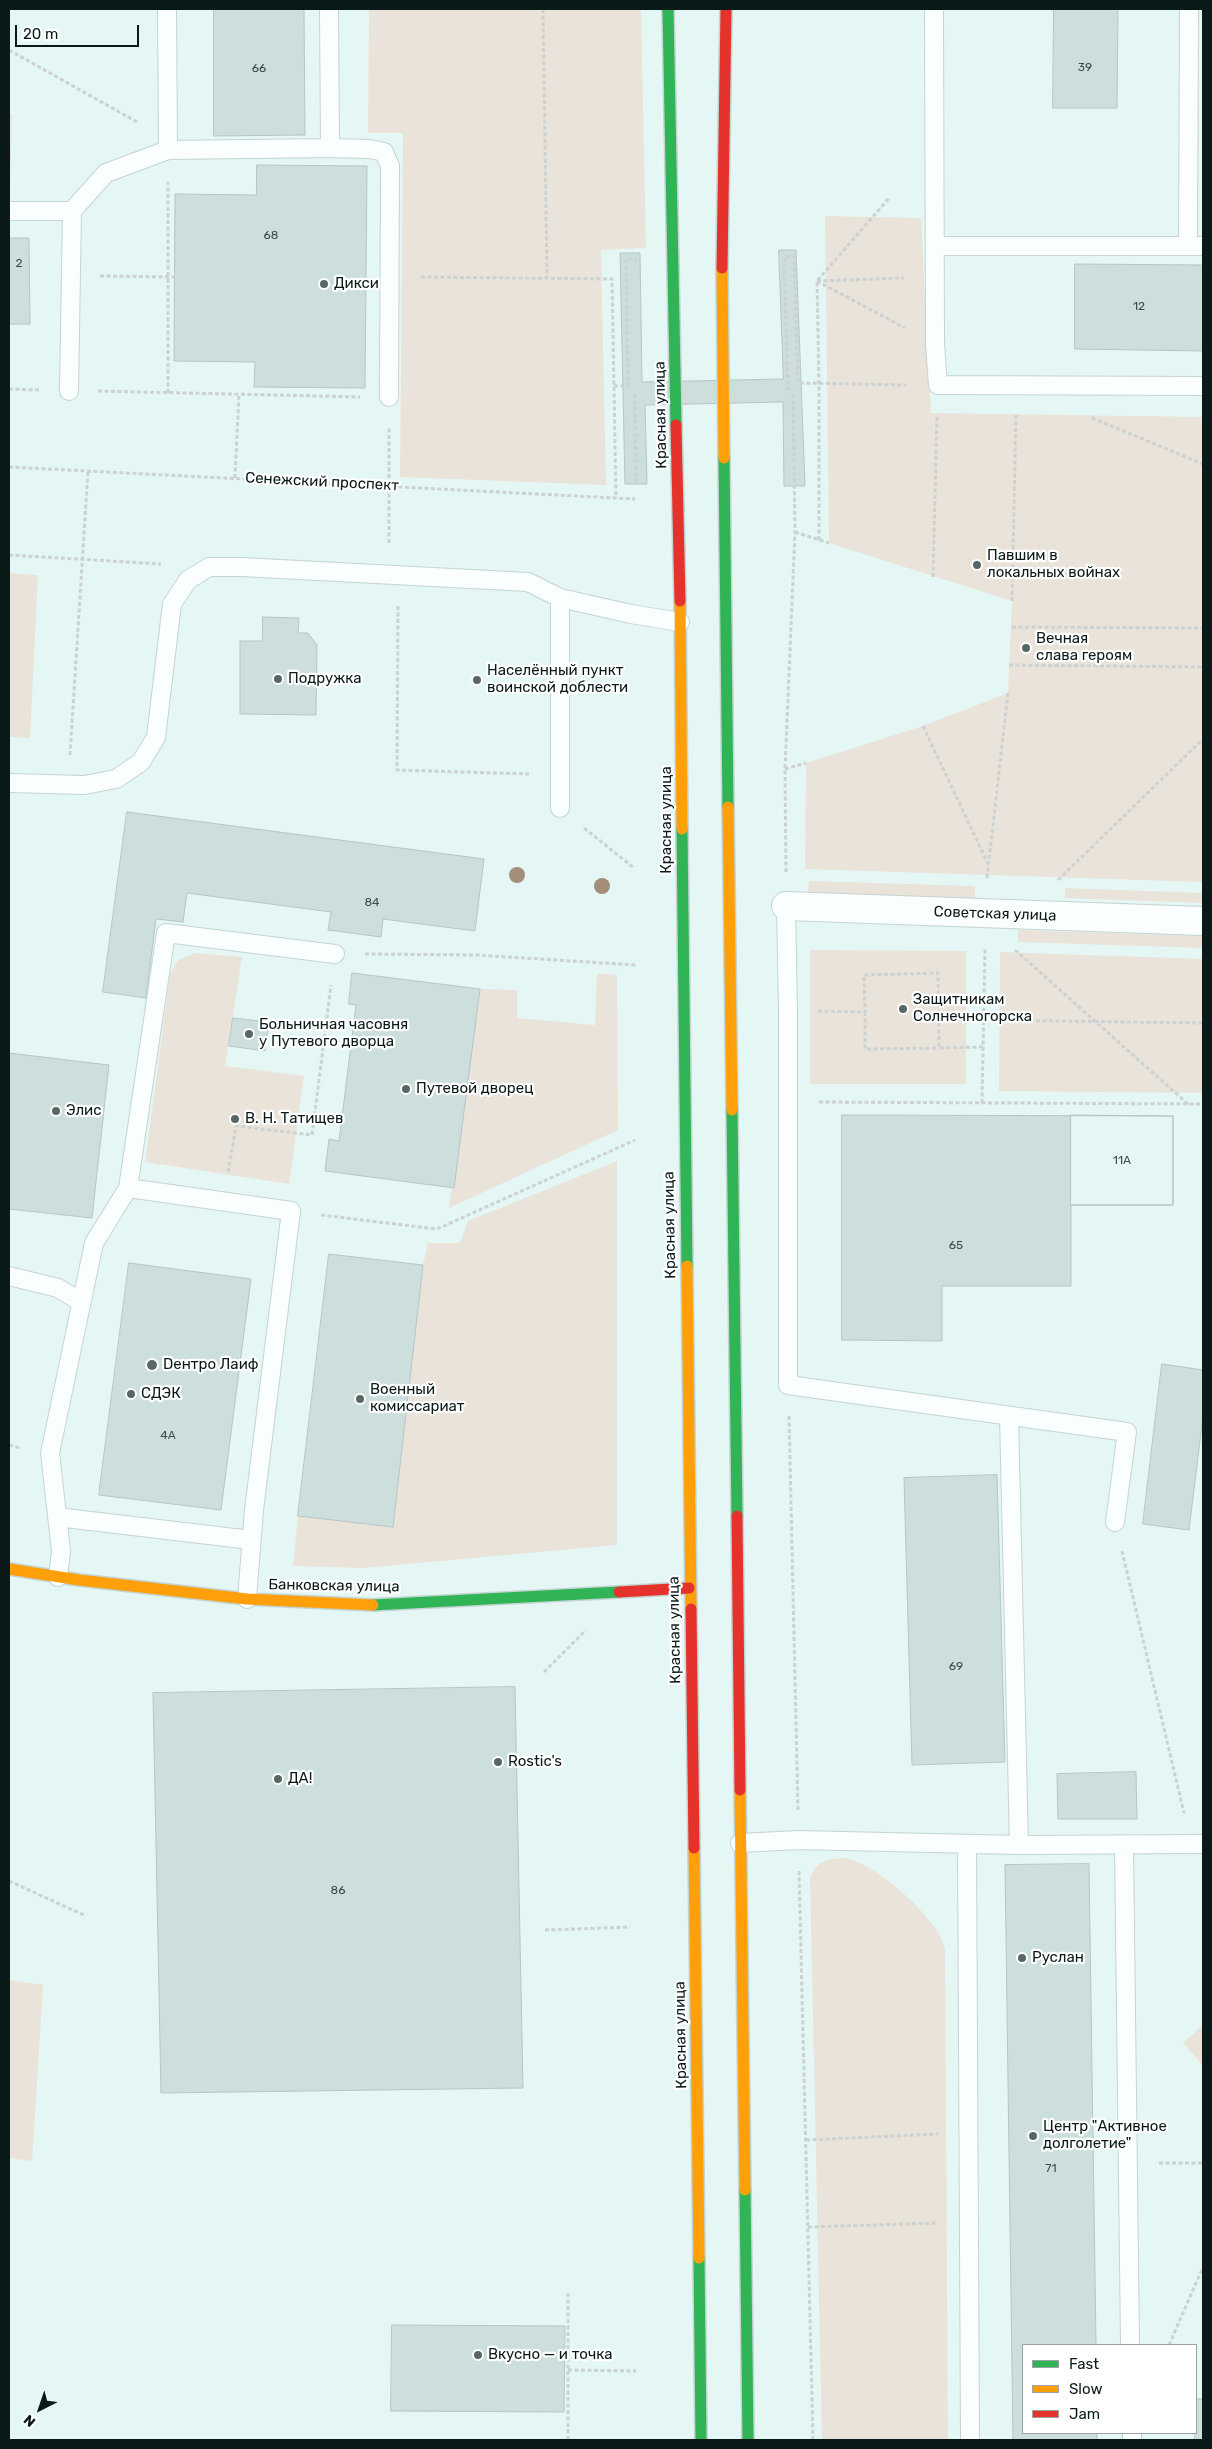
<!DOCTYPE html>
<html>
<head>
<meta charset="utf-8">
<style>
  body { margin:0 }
  #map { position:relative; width:1212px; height:2449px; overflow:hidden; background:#e5f7f5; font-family:Rubik,sans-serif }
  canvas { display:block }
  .frame { position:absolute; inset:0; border:10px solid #0a1a18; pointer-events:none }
  .legend { position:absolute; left:1022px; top:2344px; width:175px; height:90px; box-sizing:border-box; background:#fff; border:1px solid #9da3a3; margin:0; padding:6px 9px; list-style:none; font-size:15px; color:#0a1a18 }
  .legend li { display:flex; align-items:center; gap:10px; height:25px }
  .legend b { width:25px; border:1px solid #9da3a3 }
  .north { position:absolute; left:15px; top:2384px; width:50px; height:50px; -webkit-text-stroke:4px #fff; paint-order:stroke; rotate:221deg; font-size:14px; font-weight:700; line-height:20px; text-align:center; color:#0a1a18 }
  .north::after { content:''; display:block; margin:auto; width:18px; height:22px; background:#0a1a18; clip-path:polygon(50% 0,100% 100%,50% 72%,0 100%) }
  .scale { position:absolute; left:15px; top:25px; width:124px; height:22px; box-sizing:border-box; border:2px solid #0a1a18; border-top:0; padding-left:6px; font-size:15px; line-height:18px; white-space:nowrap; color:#0a1a18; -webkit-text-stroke:4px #fff; paint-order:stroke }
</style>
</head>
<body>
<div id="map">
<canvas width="1212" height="2449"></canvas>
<div class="frame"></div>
<ul class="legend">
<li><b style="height:6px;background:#30b455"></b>Fast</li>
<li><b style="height:6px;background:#ff9f0a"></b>Slow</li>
<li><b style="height:6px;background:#e5322d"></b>Jam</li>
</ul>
<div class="north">N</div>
<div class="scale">20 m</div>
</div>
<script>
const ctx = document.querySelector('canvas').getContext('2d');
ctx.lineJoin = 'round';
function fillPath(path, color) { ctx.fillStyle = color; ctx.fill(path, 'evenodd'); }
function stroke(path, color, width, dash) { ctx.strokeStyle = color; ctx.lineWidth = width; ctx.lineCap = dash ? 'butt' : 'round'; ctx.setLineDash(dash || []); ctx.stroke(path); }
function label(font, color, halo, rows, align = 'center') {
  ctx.font = font + ' Rubik,sans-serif'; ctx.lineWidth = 4.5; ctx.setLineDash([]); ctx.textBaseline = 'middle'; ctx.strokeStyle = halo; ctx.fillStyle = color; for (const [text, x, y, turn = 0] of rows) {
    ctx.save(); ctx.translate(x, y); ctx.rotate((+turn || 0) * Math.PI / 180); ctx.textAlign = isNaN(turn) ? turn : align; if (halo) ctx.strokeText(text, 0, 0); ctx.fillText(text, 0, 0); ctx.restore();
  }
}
fillPath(new Path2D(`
  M369,9H641L646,248L601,250L606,485L400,477L403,133H368Z
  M9,114H12L10,194H9Z
  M825,216L921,218L931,413L1203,417V882L805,869L806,763L923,726L1008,693L1012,601L829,543Z
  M9,573L38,575L30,738L9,737Z
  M809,881L975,886V898L808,893Z
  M1065,888L1203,893V903L1065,898Z
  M1018,930L1203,936V948L1018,942Z
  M810,950L966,951V1084H810Z
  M1000,952L1203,959V1093L999,1091Z
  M195,953L242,957L225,1066L304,1076L289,1184L145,1162L170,975L177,961Z
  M597,973L617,975L618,1130L449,1208L480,989L517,990V1018L595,1025Z
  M617,1161V1545L363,1568L293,1566L298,1516L393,1527L423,1265L428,1243H460L468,1221Z
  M846,1858C876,1864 938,1918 945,1948L948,2440H822L810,1878C816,1860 829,1859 846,1858Z
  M9,1980L43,1985L32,2161L9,2158Z
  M1203,2025V2066L1183,2043Z`), '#eae3da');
const building = new Path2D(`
  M214,9H304L305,135L214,136Z
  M1054,9H1118L1117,108H1053Z
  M257,165L367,166L365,388L254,387L255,362L174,361L175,194L256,195Z
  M9,238H29L30,324H9Z
  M779,250H796L805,486H784L783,402L645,405L647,484H625L620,253H640L642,382L783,379Z
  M1075,264L1203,265V351L1075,349Z
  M263,617L299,618L298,633H308L317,645L316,715L240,714V641H262Z
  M127,812L484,859L475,931L383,919L381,937L328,930L331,912L187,893L183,922L156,919L146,998L103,992Z
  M352,973L480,989L454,1188L325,1171L329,1139L339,1141L356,1005L349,1004Z
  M233,1018L269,1022L265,1051L229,1046Z
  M9,1053L109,1065L92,1218L9,1209Z
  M842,1115L1173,1116V1205H1071V1286H942V1341L842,1340Z
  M1071,1115L1173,1116V1205H1071Z
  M329,1254L423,1265L393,1527L298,1516Z
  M129,1263L251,1279L221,1510L99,1495Z
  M1162,1364L1203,1370V1416L1189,1530L1143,1524Z
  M997,1475L1005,1762L912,1765L904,1478Z
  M515,1687L523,2088L161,2093L153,1693Z
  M1136,1772L1137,1819H1058L1057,1774Z
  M1089,1864L1096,2345H1023V2433H1097V2440H1013L1005,1865Z
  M392,2325L565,2326L564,2412L391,2411Z
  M1196,2399H1203V2440H1195Z`);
fillPath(building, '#ccdfdd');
stroke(building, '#b5c5c3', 1);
const lane = new Path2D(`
  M167,9L168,150
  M329,9L330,148
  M934,9L935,344L938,385L1203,386
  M9,211H72L106,173L168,150L330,148L369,149L384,152L390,166L389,397
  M936,246H1203
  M1188,246L1189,9
  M69,391L72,211
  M9,783L84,785L116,779L141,762L156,737L172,604L188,580L209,567H242L528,582L560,598L631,614L680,622
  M560,808V598
  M786,906L788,1011V1385L1127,1432L1115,1522
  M128,1188L291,1211L254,1510L247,1599
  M9,1276L58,1288L81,1302
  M1009,1416L1019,1845
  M57,1517L251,1540
  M58,1577L61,1551L50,1453L94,1243L128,1188L166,933L335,954
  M740,1843L799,1840L1019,1845L1203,1844
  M967,1844L970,2440
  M1124,1845L1130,2345
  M1132,2433V2440`);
const street = new Path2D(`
  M786,906L1203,921`);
const fast = new Path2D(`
  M668,9L676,425
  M724,458L728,807
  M682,829L687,1266
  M732,1110L737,1516
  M373,1605L619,1592
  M745,2190L748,2440
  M699,2258L701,2440`);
const slow = new Path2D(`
  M722,268L724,458
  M680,601L682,829
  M728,807L732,1110
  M687,1266L691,1609
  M9,1569L79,1580L247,1599L373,1605
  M740,1790L745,2190
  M694,1848L699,2258`);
const jam = new Path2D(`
  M722,268L726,9
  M676,425L680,601
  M737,1516L740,1790
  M619,1592L689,1588
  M691,1609L694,1848`);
stroke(lane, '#c3d4d2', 20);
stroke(street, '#c3d4d2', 30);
stroke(fast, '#c3d4d2', 14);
stroke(slow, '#c3d4d2', 14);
stroke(jam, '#c3d4d2', 14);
stroke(new Path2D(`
  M543,9L547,278
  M9,50L137,122
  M100,276L175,277
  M421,277L612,279L616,498
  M817,281L905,328
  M817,281L904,278
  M614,386H628L626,259H637
  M9,389L40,390
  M98,391L360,397
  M788,391L784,257L794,256L798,383L906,385
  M168,393V182
  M635,394L636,484
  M1092,418L1203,464
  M9,467L635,499
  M235,478L239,394
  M795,532L829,543
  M819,540V384L817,281L890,197
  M389,543V427
  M9,555L161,564
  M933,577L937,415
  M1012,601L1016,415
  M398,606L397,770L529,774
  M1012,627L1203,628
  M1009,665L1203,667
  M923,726L988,864
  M70,755L88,471
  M785,769L806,763
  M584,828L634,868
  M786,872L785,769L795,532L793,390
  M987,878L1008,693
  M1058,880L1203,739
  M1015,950L1188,1104
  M365,954L476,955L636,965
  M818,1011L865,1012L864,975L938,973L939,1048L984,1047
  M865,1012V1049L939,1048
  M984,1020L1203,1023
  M819,1102L1203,1104
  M982,1103L985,949
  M228,1172L236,1126L312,1135L331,985
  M321,1215L437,1229L635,1140
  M789,1416L798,1810
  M9,1445L20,1448
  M1122,1551L1184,1813
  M544,1672L586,1630
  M799,1871L813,2440
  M9,1881L86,1916
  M545,1930L630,1927
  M806,2140L938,2134
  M1159,2163H1203
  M808,2227L938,2223
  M1169,2345L1203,2267
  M568,2370L636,2371
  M568,2440V2293`), '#ccd2d1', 3, [4, 2.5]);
stroke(lane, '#fbfefe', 18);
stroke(street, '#fbfefe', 28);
stroke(fast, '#30b455', 11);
stroke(slow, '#ff9f0a', 11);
stroke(jam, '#e5322d', 11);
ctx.fillStyle = '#a28e7a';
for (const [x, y] of [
  [517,875],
  [602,886]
]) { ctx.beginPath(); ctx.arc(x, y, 8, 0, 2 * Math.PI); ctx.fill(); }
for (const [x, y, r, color] of [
  [324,284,5,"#576765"],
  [977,565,5,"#576765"],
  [1026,648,5,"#576765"],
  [278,679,5,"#576765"],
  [477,680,5,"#576765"],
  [903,1009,5,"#576765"],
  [249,1034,5,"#576765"],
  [406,1089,5,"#576765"],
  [56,1111,5,"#576765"],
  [235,1119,5,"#576765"],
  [152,1365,6,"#576765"],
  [131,1394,5,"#576765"],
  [360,1399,5,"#576765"],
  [498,1762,5,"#576765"],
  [278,1779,5,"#576765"],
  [1022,1958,5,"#576765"],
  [1033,2136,5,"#576765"],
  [478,2355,5,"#576765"]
]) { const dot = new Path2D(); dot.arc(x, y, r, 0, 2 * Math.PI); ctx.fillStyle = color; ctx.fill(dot); stroke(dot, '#fff', 2); }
label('12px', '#3c4c4a', null, [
  ["39",1085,68],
  ["66",259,69],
  ["68",271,236],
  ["2",19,264],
  ["12",1139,307],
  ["84",372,903],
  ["11А",1122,1161],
  ["65",956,1246],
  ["4А",168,1436],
  ["69",956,1667],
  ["86",338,1891],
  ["71",1051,2169]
]);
label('15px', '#0a1a18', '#fff', [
  ["Дикси",334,284],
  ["Павшим в",987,556],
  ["локальных войнах",987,573],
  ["Вечная",1036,639],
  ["слава героям",1036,656],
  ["Населённый пункт",487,671],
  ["воинской доблести",487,688],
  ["Подружка",288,679],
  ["Защитникам",913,1000],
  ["Солнечногорска",913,1017],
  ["Больничная часовня",259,1025],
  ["у Путевого дворца",259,1042],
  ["Путевой дворец",416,1089],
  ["Элис",66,1111],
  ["В. Н. Татищев",245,1119],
  ["Dентро Лаиф",163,1365],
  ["Военный",370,1390],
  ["комиссариат",370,1407],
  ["СДЭК",141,1394],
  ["Rostic's",508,1762],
  ["ДА!",288,1779],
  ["Руслан",1032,1958],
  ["Центр \"Активное",1043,2127],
  ["долголетие\"",1043,2144],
  ["Вкусно — и точка",488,2355]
], 'left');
label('15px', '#0a1a18', '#fff', [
  ["Красная улица",661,415,-91],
  ["Сенежский проспект",322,482,3],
  ["Красная улица",667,820,-90],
  ["Советская улица",995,914,2],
  ["Красная улица",670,1225,-91],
  ["Банковская улица",334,1586,1],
  ["Красная улица",675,1630,-91],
  ["Красная улица",681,2035,-91]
]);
</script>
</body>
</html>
